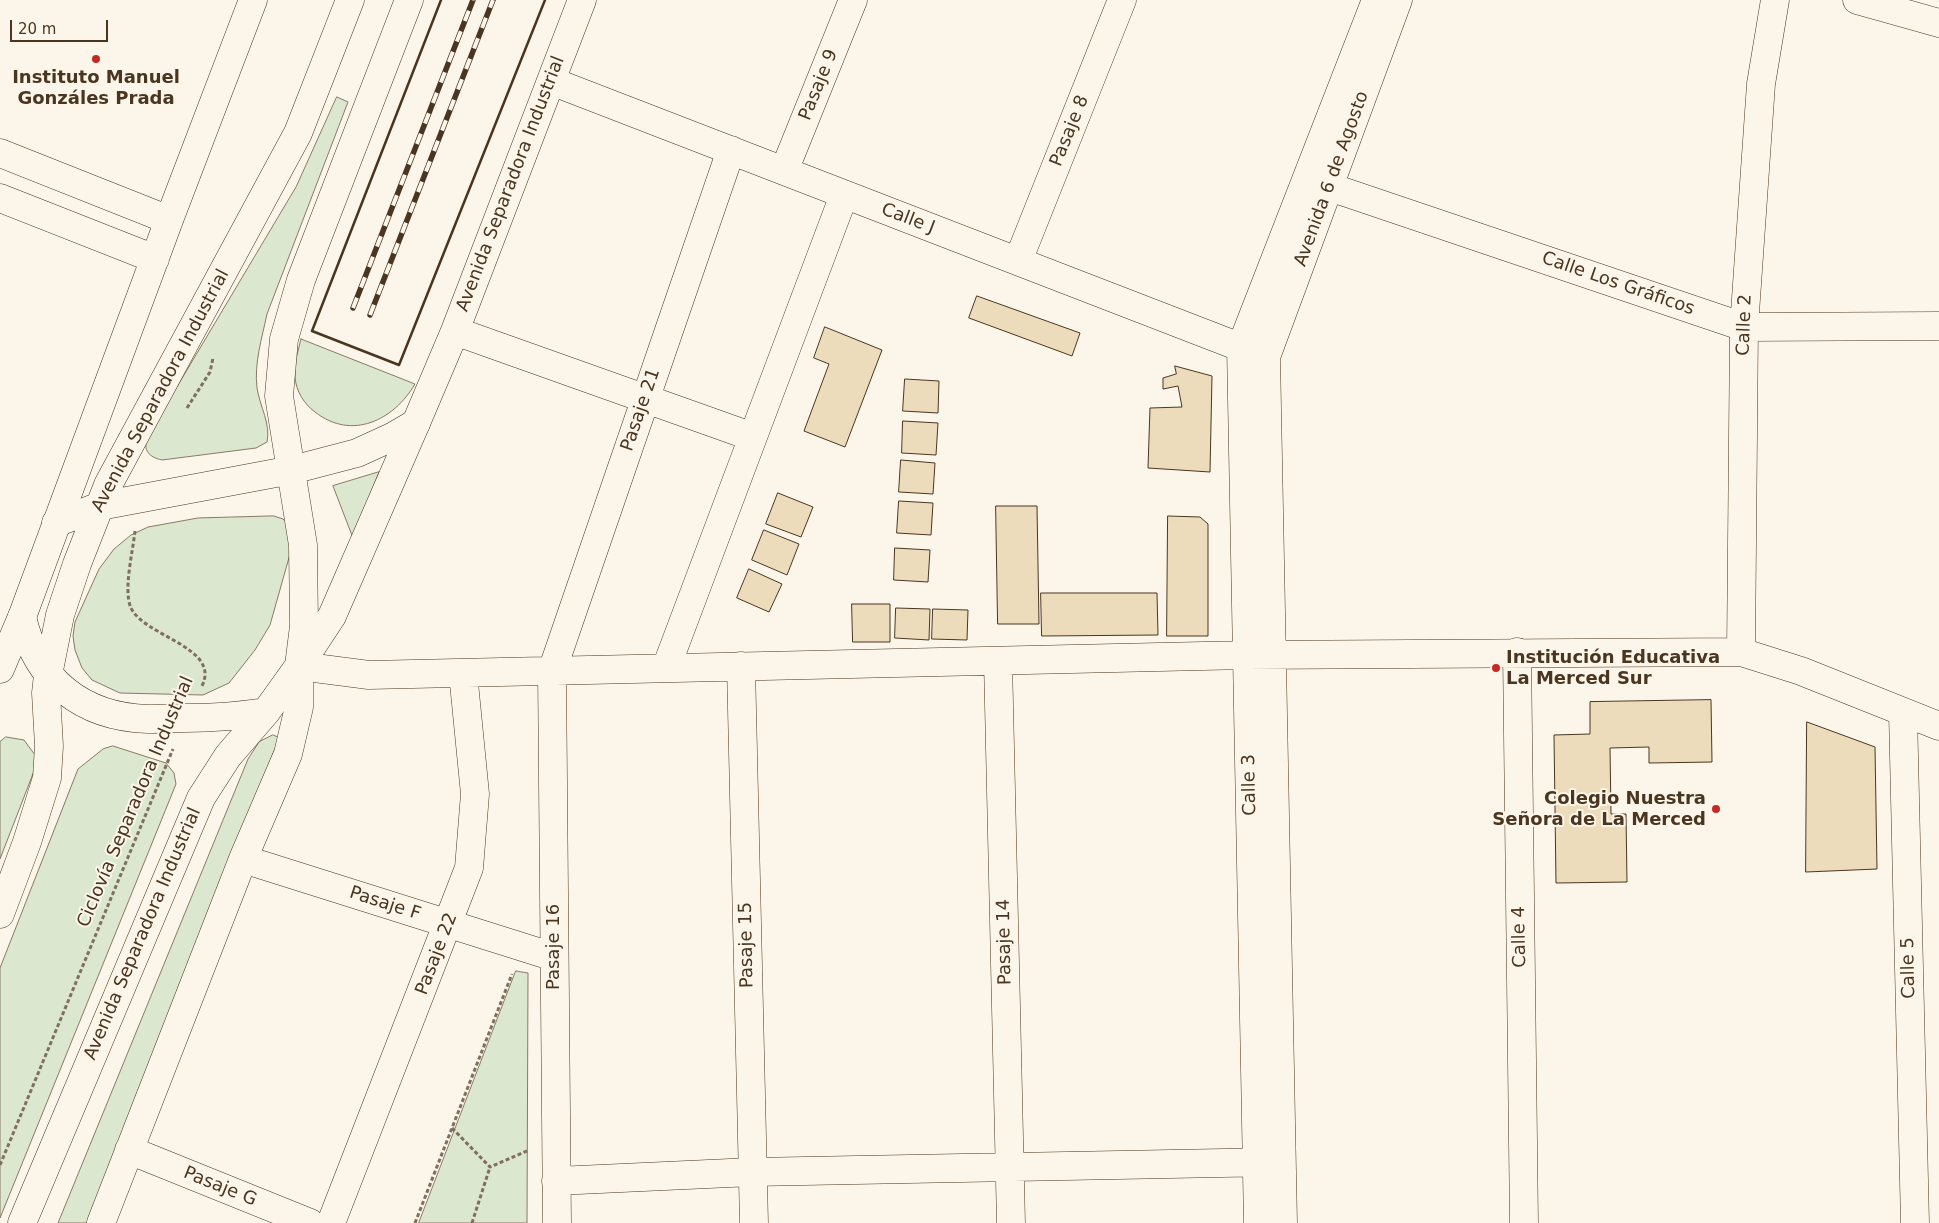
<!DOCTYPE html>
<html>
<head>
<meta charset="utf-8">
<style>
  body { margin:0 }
  #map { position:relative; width:1939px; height:1223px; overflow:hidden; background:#fbf6e9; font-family:"DejaVu Sans",sans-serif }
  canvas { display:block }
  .scale { position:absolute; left:10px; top:20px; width:98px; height:22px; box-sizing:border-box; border:2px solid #4a3520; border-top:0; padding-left:6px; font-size:15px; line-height:18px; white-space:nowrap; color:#4a3520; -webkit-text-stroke:4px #fbf6e9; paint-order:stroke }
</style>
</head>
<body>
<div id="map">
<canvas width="1939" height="1223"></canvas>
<div class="scale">20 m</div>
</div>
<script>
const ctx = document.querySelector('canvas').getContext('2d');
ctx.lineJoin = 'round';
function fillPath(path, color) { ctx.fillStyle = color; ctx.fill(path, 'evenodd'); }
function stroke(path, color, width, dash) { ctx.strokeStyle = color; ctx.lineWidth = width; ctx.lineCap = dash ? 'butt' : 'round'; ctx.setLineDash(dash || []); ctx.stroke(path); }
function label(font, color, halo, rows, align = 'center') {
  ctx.font = font + ' "DejaVu Sans",sans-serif'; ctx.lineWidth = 4; ctx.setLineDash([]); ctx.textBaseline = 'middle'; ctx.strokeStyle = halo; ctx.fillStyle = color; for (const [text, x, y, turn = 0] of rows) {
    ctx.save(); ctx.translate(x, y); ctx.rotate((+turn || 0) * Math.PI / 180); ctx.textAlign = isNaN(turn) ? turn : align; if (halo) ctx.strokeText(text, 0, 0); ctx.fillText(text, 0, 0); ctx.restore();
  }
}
const green = new Path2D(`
  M337,97L348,102L267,314C262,338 254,363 257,388C260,407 271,424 267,442L256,448L162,460C149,457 143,451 147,437L296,187Z
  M301,339L415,384C394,420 352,441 315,412C304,404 296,391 295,377C294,364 298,351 301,339Z
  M379,472L353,538L333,486Z
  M274,516L283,519L288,524L292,547L270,625L255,650L229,683L203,695L120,693L92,680L82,668L75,650L73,636L75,622L99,569L114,549L131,535L148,527L198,518Z
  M273,735L278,737V741L87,1223H58L248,759L259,742Z
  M6,737L24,740L35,755L36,766L0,859V742Z
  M113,746L166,763L174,773L176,784L0,1218V968L78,769L103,749Z
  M516,971L528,973L527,1223H419Z`);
fillPath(green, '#dce7d0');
stroke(green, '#887966', 1);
const building = new Path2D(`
  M977,296L1080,333L1072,356L969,318Z
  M825,327L882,350L845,447L804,431L829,364L814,358Z
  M1175,366L1212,376L1210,472L1148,468L1150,408L1182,407L1178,386L1163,389V378L1176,374Z
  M905,379L939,381L938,413L903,411Z
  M903,421L938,423L936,455L902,453Z
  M901,460L935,463L933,494L899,492Z
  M778,493L813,507L801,537L766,524Z
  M899,501L933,503L931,535L897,533Z
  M996,506H1037L1039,624H998Z
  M1168,516L1200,517L1208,524V636H1167Z
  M764,530L799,544L787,575L752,560Z
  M895,548L930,550L928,582L894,580Z
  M749,569L782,584L769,612L737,598Z
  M1041,593H1157L1158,635L1042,636Z
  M852,604H890V642H853Z
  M896,608L930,609L929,640L895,638Z
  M933,609L968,610L967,640L932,639Z
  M1711,700L1712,762L1649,763V747L1610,748L1611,814H1626L1627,882L1556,883L1554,735L1590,734V702Z
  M1807,722L1875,747L1877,869L1806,872Z`);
fillPath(building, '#ecdcbc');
stroke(building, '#4a3520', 1);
const minor = new Path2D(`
  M1857,0L1939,23
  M551,81L1258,354
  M0,153L169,220
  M784,171L853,0
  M1312,181L1744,327L1939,326
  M0,198L155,259
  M1018,261L1122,0
  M455,331L753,437
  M1517,652L1524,1223
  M1741,652L1744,327L1761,84L1775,0
  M998,661L1011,1223
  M299,666L369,675L1247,655L1741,652L1801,671L1939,726
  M741,666L754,1223
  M666,668L844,195
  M0,669L22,617L169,220L253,0
  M1903,713L1915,1223
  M243,859L554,957
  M129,1150L310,1223
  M556,1181L752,1172L1275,1162
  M101,1223L243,859L288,754L299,707V666L332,616L416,423L455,331L582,0
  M331,1223L469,868L475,794L463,673
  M557,1223L552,671L731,150
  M1258,1223L1241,347L1376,0
  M1283,1223L1266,357L1398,0`);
const major = new Path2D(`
  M56,523L100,506L292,470L357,453L392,437L416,423
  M22,617C36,680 82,717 148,719C160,719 173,718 186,718C213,718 239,716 266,712
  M0,914L27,842L47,778L49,746L46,693L48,675L60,615L77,564L108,485L298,133L350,0
  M22,1223L201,798L228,756L266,712L299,666L304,626L303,545L279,396L284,339L301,280L409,0`);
stroke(minor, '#4a3520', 29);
stroke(major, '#4a3520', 29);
stroke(new Path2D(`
  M187,408L210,372L213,358
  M135,531C133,551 123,590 131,608C145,637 221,647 202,686
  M452,1128L490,1167L527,1151
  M0,1165L173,749
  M415,1223L512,974
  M472,1223L490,1167`), '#7f6f5c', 3, [4, 2.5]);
stroke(minor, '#fbf6e9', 28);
stroke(major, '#fbf6e9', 28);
const rail = new Path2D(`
  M353,308L473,0
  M370,315L493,0`);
stroke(rail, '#4a3520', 5.5);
stroke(rail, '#fbf6e9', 4, [11]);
stroke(new Path2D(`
  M441,0L312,331L399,365L545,0`), '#4a3520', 2.5);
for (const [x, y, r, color] of [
  [96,59,5,"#c62828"],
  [1496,668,5,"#c62828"],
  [1716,809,5,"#c62828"]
]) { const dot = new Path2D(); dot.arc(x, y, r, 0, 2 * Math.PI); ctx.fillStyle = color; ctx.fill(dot); stroke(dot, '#fbf6e9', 2); }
label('bold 18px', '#4a3520', '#fbf6e9', [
  ["Instituto Manuel",96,78],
  ["Gonzáles Prada",96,99],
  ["Institución Educativa",1506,658,"left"],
  ["La Merced Sur",1506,679,"left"],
  ["Colegio Nuestra",1706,799,"right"],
  ["Señora de La Merced",1706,820,"right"]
]);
label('18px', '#4a3520', '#fbf6e9', [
  ["Pasaje 9",819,85,-68],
  ["Pasaje 8",1070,131,-68],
  ["Avenida 6 de Agosto",1332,179,-70],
  ["Avenida Separadora Industrial",511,184,-69],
  ["Calle J",908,219,21],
  ["Calle Los Gráficos",1618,284,19],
  ["Calle 2",1745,325,-88],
  ["Avenida Separadora Industrial",161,391,-62],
  ["Pasaje 21",641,410,-71],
  ["Calle 3",1250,785,-91],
  ["Ciclovía Separadora Industrial",136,802,-67],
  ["Pasaje F",385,904,18],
  ["Avenida Separadora Industrial",143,934,-67],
  ["Calle 4",1520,937,-91],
  ["Pasaje 14",1005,942,-91],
  ["Pasaje 15",747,945,-91],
  ["Pasaje 16",554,947,-90],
  ["Pasaje 22",437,954,-69],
  ["Calle 5",1909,968,-91],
  ["Pasaje G",220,1187,22]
]);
</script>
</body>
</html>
